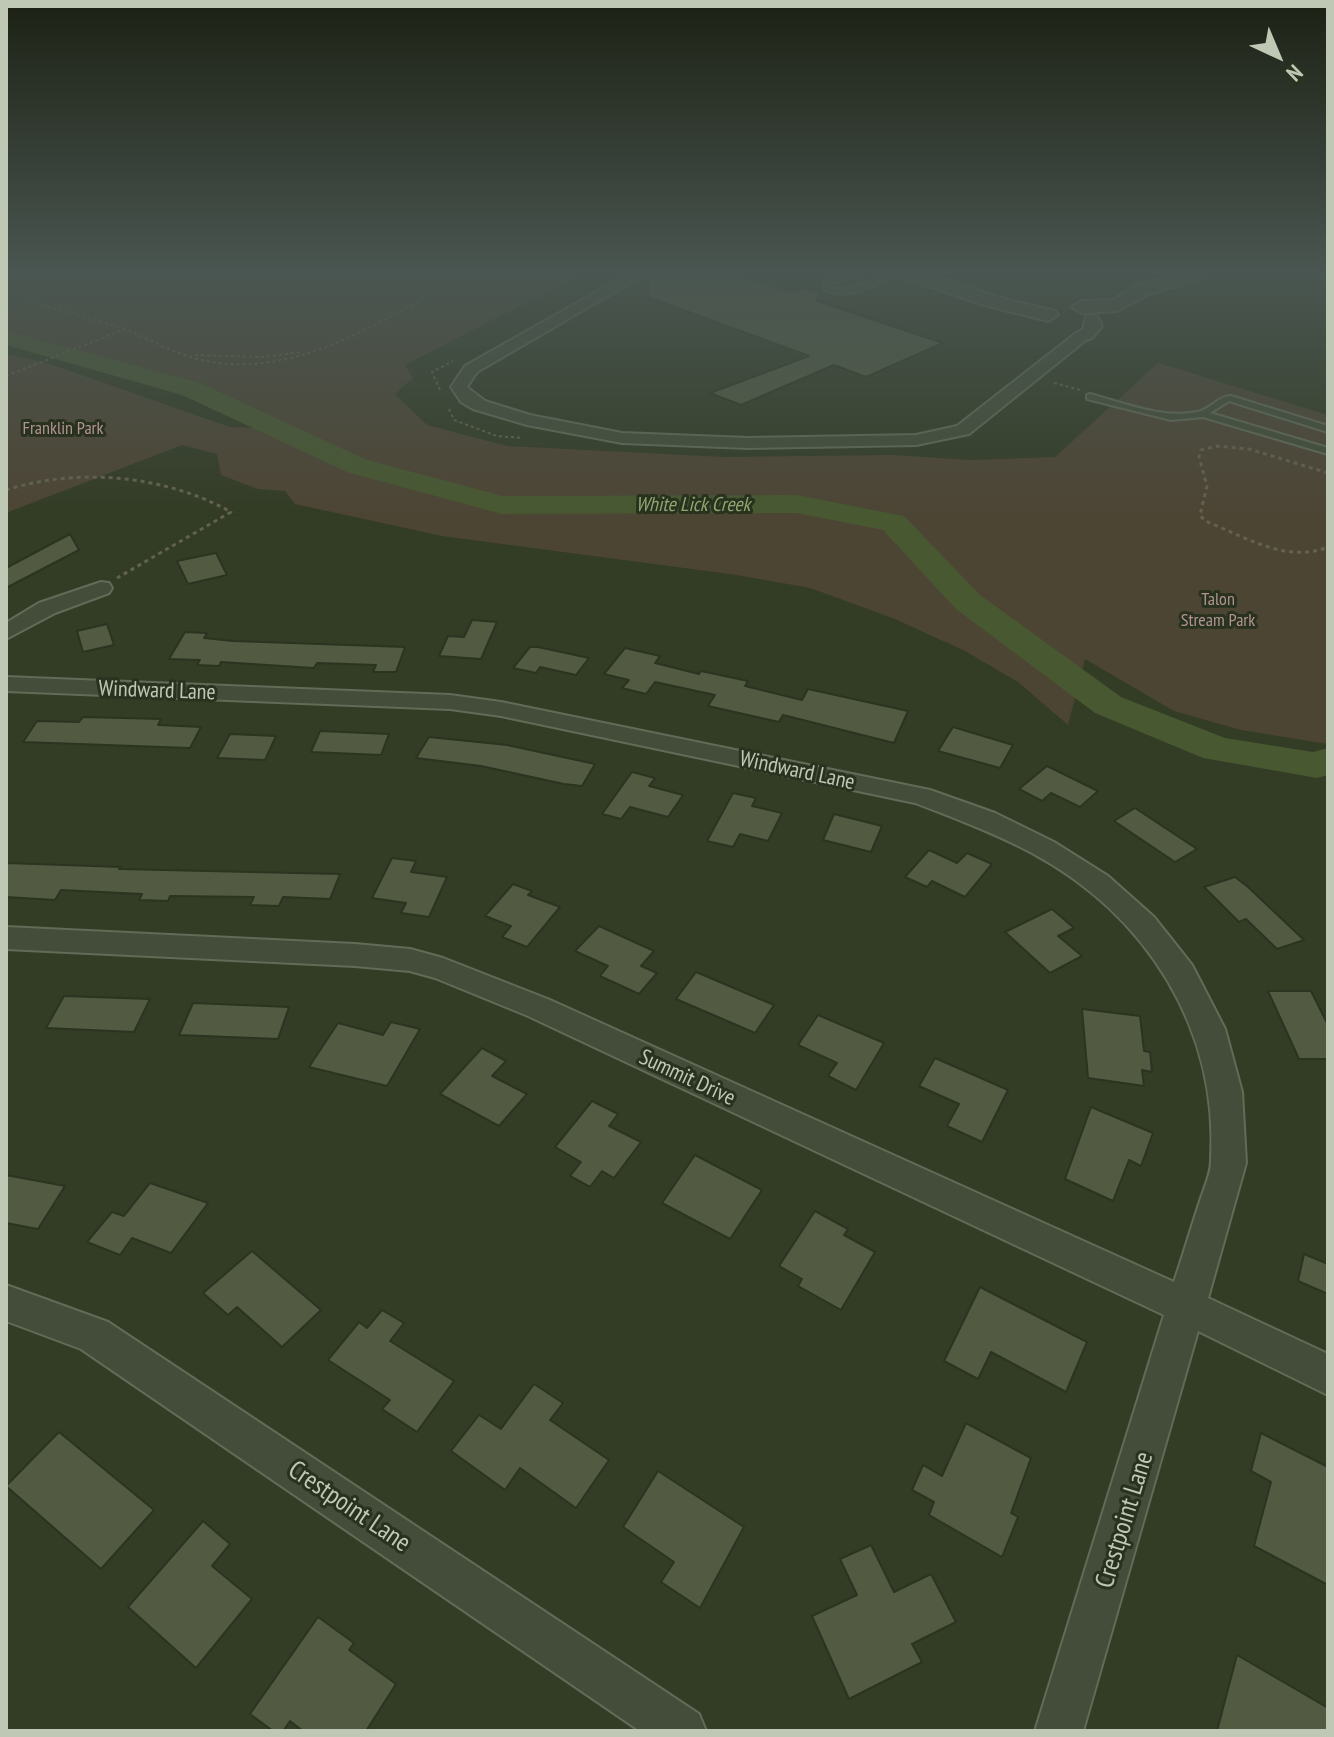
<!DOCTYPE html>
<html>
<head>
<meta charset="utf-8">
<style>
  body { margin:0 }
  #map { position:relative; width:1334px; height:1737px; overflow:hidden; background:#333c25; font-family:"PT Sans Narrow",sans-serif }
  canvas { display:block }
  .frame { position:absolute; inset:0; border:8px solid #bfc8b5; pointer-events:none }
  .north { position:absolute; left:1238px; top:16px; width:80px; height:80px; -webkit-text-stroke:6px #29321e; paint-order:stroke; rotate:136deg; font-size:22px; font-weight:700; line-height:32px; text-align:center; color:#bfc8b5 }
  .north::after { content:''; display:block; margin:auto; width:28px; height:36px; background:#bfc8b5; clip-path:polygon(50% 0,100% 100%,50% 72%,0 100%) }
</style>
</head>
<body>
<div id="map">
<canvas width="1334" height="1737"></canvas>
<div class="frame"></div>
<div class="north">N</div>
</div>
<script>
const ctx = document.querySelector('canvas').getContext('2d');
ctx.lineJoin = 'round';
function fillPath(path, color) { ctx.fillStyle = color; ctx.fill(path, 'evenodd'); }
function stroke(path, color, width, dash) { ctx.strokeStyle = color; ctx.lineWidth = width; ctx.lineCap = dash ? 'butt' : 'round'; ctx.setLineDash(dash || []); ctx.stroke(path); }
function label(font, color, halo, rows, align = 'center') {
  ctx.font = font + ' "PT Sans Narrow",sans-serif'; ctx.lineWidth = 6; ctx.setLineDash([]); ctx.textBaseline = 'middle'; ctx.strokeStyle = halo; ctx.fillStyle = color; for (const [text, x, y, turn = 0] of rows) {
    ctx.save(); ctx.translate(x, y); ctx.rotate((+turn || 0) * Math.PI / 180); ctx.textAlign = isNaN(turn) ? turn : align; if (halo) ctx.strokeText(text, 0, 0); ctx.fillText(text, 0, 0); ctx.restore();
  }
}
fillPath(new Path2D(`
  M6,273H298L312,276L323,273H584L405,365L413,378L395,394L427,425L507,446L724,457L893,455L970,460L1055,457L1158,363L1328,415V744L1241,730L1174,711L1085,659L1068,725L1018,682L965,651L895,619L810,588L737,575L442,536L295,504L285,491L258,489L221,475L217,454L182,445L6,513V354L50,364L230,427L275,429L191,389L134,371L6,338Z`), '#4d4534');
fillPath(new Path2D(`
  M6,331L200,383L367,460L503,496L797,495L904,516L980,595L1121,697L1225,738L1313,752L1328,748V775L1317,778L1203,758L1095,713L956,609L883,530L797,513L502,514L347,472L182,395L6,345Z`), '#485831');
const building = new Path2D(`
  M693,273H732L788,291L809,289L819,292L817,301L943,343L866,377L834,365L741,405L710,393L809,356L648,297L650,276H683Z
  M70,534L79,550L6,588V568Z
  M216,553L227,575L188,584L177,561Z
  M472,620L497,622L481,659L439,656L448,636L464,637Z
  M107,624L114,645L83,652L77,631Z
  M185,632L207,633L204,638L233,641L405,647L396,672H373L376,665L317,663L314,668L221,662L219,666L197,665L200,660L169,659Z
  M530,647H538L589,658L576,675L540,667L536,673L513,668Z
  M625,648L660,656L655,663L699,674L701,671L748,681L745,686L802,700L808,689L908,711L894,743L783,715L779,722L708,706L715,695L655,682L646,694L622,688L629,680L604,674Z
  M83,717L161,719L158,725L201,727L190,748L23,742L37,721L79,722Z
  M953,727L1013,745L1000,768L938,751Z
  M320,731L389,734L381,755L311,752Z
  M230,734L276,736L265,760L217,758Z
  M429,737L507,745L595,764L582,786L564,784L481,766L416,758Z
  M1047,766L1098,791L1080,807L1051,793L1042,801L1019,789Z
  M632,772L655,778L649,786L683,795L668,817L630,807L621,819L602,814Z
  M733,793L756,798L752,806L782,813L768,841L740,834L733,847L707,841Z
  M1135,808L1197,849L1175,862L1114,821Z
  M834,814L882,826L871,852L823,840Z
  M929,850L957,863L967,853L992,864L965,897L932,881L927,887L905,877Z
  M392,858L416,861L411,872L447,877L429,917L401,913L406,903L372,898Z
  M6,863L121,867L119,869L340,874L330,899L283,897L279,906L250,905L254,897L170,896L168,901L139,900L142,894L61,890L55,900L6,897Z
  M1235,877L1248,887L1304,940L1277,949L1246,919L1239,922L1204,887Z
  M513,884L532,891L528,895L560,907L527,947L502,937L511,926L485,916Z
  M1052,909L1074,928L1058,936L1082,956L1050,973L1005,932Z
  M599,926L654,951L641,966L657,973L639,994L600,976L608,966L575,951Z
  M696,972L774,1005L755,1033L676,999Z
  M1268,991H1311L1328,1025V1059H1299Z
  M64,996L150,999L134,1032L46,1028Z
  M193,1003L289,1007L278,1039L179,1035Z
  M1082,1009L1140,1016L1144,1051L1150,1052L1152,1072L1142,1070L1144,1086L1088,1078Z
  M818,1015L884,1043L856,1090L828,1076L837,1063L798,1045Z
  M391,1022L420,1029L387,1086L309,1067L338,1023L383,1035Z
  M482,1048L506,1061L492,1076L527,1094L499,1126L440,1094Z
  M935,1058L1008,1090L982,1142L947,1126L959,1104L919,1086Z
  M592,1101L618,1114L609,1126L641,1142L614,1178L602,1171L590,1187L570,1176L581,1162L555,1147Z
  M1091,1107L1153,1133L1141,1166L1129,1160L1113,1201L1065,1179Z
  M695,1155L762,1190L730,1239L662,1203Z
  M6,1175L65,1186L38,1229L6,1223Z
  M150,1183L208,1203L171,1253L132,1238L120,1255L87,1242L112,1212L124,1216Z
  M815,1211L848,1229L844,1235L875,1252L841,1310L798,1286L802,1279L779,1266Z
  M252,1251L321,1310L282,1347L237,1307L228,1315L203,1293Z
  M1304,1254L1328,1264V1294L1298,1281Z
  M980,1287L1087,1342L1066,1392L991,1352L978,1379L944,1361Z
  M382,1310L404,1323L390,1341L454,1381L417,1432L382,1409L390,1400L328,1360L359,1322L367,1328Z
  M534,1384L563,1403L550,1420L609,1460L576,1508L520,1468L505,1490L451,1451L479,1415L501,1429Z
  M966,1423L1031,1458L1011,1513L1018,1517L1002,1557L929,1515L934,1502L912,1490L923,1465L942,1476Z
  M59,1432L154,1510L101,1569L6,1486Z
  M1261,1433L1328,1467V1585L1254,1546L1271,1482L1251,1471Z
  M658,1471L744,1527L700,1608L661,1582L674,1562L623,1527Z
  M203,1521L230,1544L212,1566L252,1599L196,1668L128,1607Z
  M871,1545L894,1592L931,1574L956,1622L912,1644L922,1662L849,1699L812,1616L857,1595L840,1559Z
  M318,1617L354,1643L349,1650L396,1684L366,1731H303L290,1721L283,1731H273L250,1714Z
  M1237,1655L1328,1708V1731H1217Z`);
fillPath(building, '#525b42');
stroke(building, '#2b3420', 2);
const service = new Path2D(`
  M853,273H864L830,284L831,288C860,293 873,272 898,273C876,285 849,301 824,290L823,281Z
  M1090,394C1124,403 1162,419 1197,412C1210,410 1218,396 1231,396L1328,426V432L1229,401L1210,413L1328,448V454L1203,417L1171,420L1087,399V395Z`);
const minor = new Path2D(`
  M630,273H647L477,372L467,387L485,401L530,415L622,433L748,438L916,435L957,426L1076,333C1089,329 1081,323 1087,315H1097L1102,326L1092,338L1086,340L969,434L916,445L748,448L622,443L527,425L473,409L461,402L451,387L465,366Z
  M101,582L109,583L112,588L109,593L55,613L6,639V623L39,603Z
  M6,677L450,695L501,702L930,790L995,813L1054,842L1108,876L1154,917L1192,965L1225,1029L1242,1092L1246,1163L1208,1298L1328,1354V1395L1198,1331L1083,1731H1035L1164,1315L528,1016L435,978L410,971L355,966L6,949V927L355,944L410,949L443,958L550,1000L1174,1282C1183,1255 1191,1228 1200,1201C1204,1188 1211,1174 1211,1161C1219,1029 1147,915 1032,853C994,833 955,818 915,803L501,716L450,709L6,691Z
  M6,1285L108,1322L699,1714L706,1731H640L81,1349L6,1321Z`);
const tertiary = new Path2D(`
  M899,273H925L997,297L1055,311L1058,315L1048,321L984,305L902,277Z
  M1181,273H1208L1205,277L1149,294L1117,311L1082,313L1072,307L1082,301L1113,300L1135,286Z`);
stroke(service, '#626b57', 4);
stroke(minor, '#626b57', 4);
stroke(tertiary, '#626b57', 4);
stroke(new Path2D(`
  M37,273L23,296L28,301L123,328
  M195,355L264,357L302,352
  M6,376L125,329C151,340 177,355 205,361C299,380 390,316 468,273
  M1054,383L1080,390
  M440,390L432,372L453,361
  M449,409L454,420L497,436L522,438`), '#63624e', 2, [3, 3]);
stroke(new Path2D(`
  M1328,473L1249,449L1217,446L1201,450L1199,457L1207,486L1200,515L1205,521C1244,536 1286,564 1328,547
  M6,490C78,467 165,475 231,512L117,578`), '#63624e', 3, [4, 4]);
fillPath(service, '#444d39');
fillPath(minor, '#444d39');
fillPath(tertiary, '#444d39');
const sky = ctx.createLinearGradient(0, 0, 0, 516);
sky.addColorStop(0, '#1c2114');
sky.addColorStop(0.53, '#4a5651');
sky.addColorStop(1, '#4a565100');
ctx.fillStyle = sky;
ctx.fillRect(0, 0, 1334, 516);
label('18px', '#b19492', '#29321e', [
  ["Franklin Park",63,429],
  ["Talon",1218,600],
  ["Stream Park",1218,621]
]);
label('italic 20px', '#8fa570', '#29321e', [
  ["White Lick Creek",693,505]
]);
label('22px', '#bfc8b5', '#29321e', [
  ["Windward Lane",157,691,2],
  ["Windward Lane",797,771,12],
  ["Summit Drive",687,1078,25]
]);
label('26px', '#bfc8b5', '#29321e', [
  ["Crestpoint Lane",349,1507,34],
  ["Crestpoint Lane",1125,1520,-73]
]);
</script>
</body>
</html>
